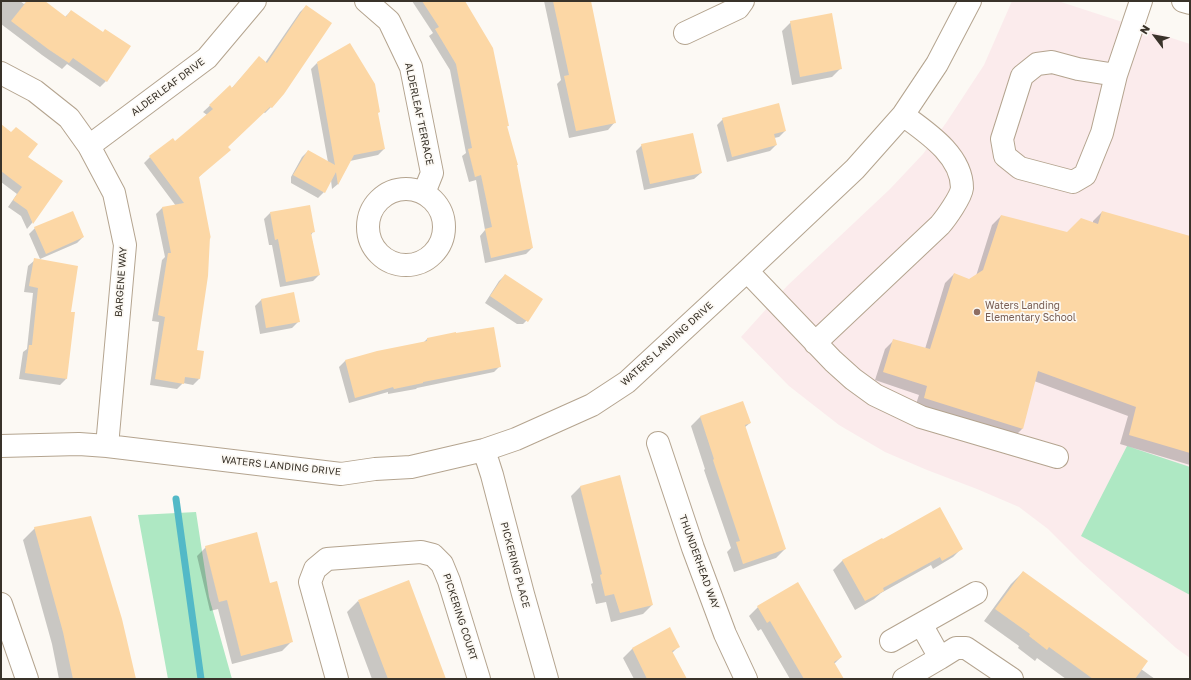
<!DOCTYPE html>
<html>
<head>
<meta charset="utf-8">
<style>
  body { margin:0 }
  #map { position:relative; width:1191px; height:680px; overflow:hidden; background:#fcf9f4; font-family:"Golos Text",sans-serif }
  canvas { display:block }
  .frame { position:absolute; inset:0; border:2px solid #39332a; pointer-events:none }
  .north { position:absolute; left:1135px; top:16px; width:40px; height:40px; -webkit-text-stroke:3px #fcf9f4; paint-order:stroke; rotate:302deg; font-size:11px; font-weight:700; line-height:16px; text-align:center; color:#39332a }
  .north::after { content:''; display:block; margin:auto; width:14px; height:18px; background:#39332a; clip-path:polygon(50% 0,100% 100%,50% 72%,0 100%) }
</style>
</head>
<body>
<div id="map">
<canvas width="1191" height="680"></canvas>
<div class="frame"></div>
<div class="north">N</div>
</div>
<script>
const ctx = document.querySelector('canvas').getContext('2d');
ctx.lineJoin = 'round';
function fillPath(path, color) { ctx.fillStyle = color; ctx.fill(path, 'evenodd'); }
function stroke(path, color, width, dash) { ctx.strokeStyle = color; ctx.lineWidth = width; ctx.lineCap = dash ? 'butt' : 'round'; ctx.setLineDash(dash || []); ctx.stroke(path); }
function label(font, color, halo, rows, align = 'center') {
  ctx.font = font + ' "Golos Text",sans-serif'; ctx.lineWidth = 3.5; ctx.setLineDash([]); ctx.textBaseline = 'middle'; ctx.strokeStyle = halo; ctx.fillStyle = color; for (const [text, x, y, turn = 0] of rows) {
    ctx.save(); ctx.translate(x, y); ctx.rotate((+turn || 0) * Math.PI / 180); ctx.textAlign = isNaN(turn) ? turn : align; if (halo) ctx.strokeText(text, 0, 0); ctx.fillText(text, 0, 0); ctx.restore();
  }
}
fillPath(new Path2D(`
  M1012,1H1058L1190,44V658L1176,648L1080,561L1048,529L1019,507L977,489L927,470L885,452L839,425L789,386L741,337L787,286L890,189L923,154L946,123L984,65Z`), '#fbebec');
fillPath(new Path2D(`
  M1127,446L1190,467V595L1081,536Z
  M196,512L209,597L232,679H168L138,515Z`), '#aee8c3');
fillPath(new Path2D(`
  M1,1H20L24,4L27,1H43L65,17L71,11L106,81L100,87L67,64L62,69L42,55L1,24Z
  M412,1H460L508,126L506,127L532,248L526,254L485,263L480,236L485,230L476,180L469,182L462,156L466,153L450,70L429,36L433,33Z
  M544,1H590L615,122L608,130L569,138L557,84L561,80Z
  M306,6L271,107L265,113L263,112L227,147L198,178L210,238L209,240L195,351L203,352L199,379L193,385L183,383L177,389L150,385L159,322L152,321L162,260L165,257L156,214L162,208L176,206L144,163L150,157L175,143L207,115L203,112L230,87L231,89L253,64L265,63L300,12Z
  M791,22L841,68L832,77L792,85L782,31Z
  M317,63L377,114L384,149L378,155L350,161L338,184L332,189L331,180L324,192L318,198L291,183V177L302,157L308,151L328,162L311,69Z
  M723,119L785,131L779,137L774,138L776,145L770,151L727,162L717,125Z
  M1,125L27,157L61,181L32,223L27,229L21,216L8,207L17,194L1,182Z
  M642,145L701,173L694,179L644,190L636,151Z
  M1102,212L1190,237V465L1120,444L1128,416L1034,381L1022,429L1013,438L915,407L919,395L875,380L885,349L894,340L925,349L945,283L954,274L969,280L976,276L992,225L1001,216L1067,233L1093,223V221Z
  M270,213L313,232L311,235L319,275L313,281L280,287L272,245H269L264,219Z
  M35,228L83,237L77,243L40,259L29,234Z
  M35,260L70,313L66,379L60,385L19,379L23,352L27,349L33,293L24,292L28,266Z
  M505,275L529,318L523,324H517L485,303L499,281Z
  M293,293L298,322L292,328L260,334L255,306L261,300Z
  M427,339L500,366L494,372L417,388L416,389L388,394V392L349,403L339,367L345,361L423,343Z
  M700,417L750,423L744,428L785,549L776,558L734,572L727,552L731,548L704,470L705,469L691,426Z
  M620,477L652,605L643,614L611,622L606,602L596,604L591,584L593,583L571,496L580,487Z
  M35,528L135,679H59L52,644L23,540Z
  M882,539L962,548L953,557L933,569L931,565L881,593L874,599L855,610L833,570L842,561Z
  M206,547L270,584L291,642L282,651L232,664L218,609L210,611L197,556Z
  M1023,572L1141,669L1155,679H1066L1037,658L1035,661L1018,648L1019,646L984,621L1011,584Z
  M358,601L445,679H372L347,612Z
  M758,607L841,657L834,664L843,679H790L761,629L758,631L749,616Z
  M664,632L678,647L672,653L686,679H634L623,658L632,649Z`), '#0003');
stroke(new Path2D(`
  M176,499L201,679`), '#53b9c7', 7);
fillPath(new Path2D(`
  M27,1H45L66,17L71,10L103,32L105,29L131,46L107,82L73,58L69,63L48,49L11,21Z
  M422,1H465L493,48L509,126H507L518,165H517L533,248L491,258L485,229L492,227L481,175L475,177L468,149L472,148L456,64L435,29L439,27Z
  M553,1H591L616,123L576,131L564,76L569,75Z
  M306,5L332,23L284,94L272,108L270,107L228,147L231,150L199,177L211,239L210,237L208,276L197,350L204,351L200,379L185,377L184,384L155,379L165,317L158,315L168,253H171L162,207L184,203L149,156L173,138L175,141L213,109L209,105L230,85L232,88L259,56L267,63Z
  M832,13L842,69L800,77L790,21Z
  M350,43L375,84L380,112L378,113L385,149L354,155L338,185L336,172L325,193L293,175L308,150L335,165L317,62Z
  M779,103L786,131L774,134L777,145L732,157L722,118Z
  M1,124L11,132L16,127L38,144L28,157L63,181L33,224L27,210L13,200L22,187L1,171Z
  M693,133L702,173L650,184L641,144Z
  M310,205L315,232L311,233L320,275L286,282L278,239L275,240L270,212Z
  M73,211L84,237L46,254L34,227Z
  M1102,211L1190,236V453L1129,435L1136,407L1038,371L1023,429L924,398L927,386L883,372L893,339L930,349L954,273L969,279L983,270L1001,215L1067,232L1081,218L1098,224Z
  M34,258L78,266L71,312H75L67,379L25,373L29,345H32L38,288L29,286Z
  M505,274L543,299L528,322L490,296Z
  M294,292L300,322L266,328L261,299Z
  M494,327L501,367L423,382V383L394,389L393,387L355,398L345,360L377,351L427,341V338L456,332V333Z
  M743,401L751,423L745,425L786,549L743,564L736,542L740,541L713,460L714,459L700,416Z
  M620,475L653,605L620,613L614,594L605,596L600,575L602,574L580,486Z
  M940,507L963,549L942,561L940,557L883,588L884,591L865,601L842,560L882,538L883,539Z
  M91,516L122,619L136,679H73L63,632L34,527Z
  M257,532L270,583L277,581L293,642L241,656L227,600L219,602L205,546Z
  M1023,571L1148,661L1135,679H1093L1049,647L1047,650L1029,636L1030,634L995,609Z
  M409,580L446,679H388L358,600Z
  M798,582L842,657L834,662L844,679H804L770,621L767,623L757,606Z
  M670,627L680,647L672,651L687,679H647L632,648Z`), '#fcd7a5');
const minor = new Path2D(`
  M366,1L389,21L411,67L432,173L424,193
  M1183,1L1190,3
  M685,33L738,8L743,1
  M1,73L35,91L69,118L89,146L114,193L125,245L107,446
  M1116,75L1078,69L1052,62L1037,64L1022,76L1002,139L1005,156L1020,168L1073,182L1085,175L1102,133L1116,75L1141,1
  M89,146L207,58L255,1
  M368 227a38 38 0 1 1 76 0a38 38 0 1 1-76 0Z
  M747,271L833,361L853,379L875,395L921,417L1057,457
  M815,343L940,225C946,218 961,197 962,188C962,155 926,132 903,115
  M658,443L693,548L725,634L746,679
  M1,446L79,444L107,446L341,474L375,469L411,467L484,450L516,439L592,405L627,382L747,271L855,169L903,115L937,64L970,1
  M484,450L492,475L523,594L547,679
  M1,604L27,679
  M891,641L921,624
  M940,658L921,624L976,593
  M337,679L310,582L315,569L327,559L421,552L433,555L442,564L449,581L479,679
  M904,679L940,658L956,648H966L1012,679`);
stroke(minor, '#b4a48f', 24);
stroke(minor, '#fff', 22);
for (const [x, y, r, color] of [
  [977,312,4,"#8d6e63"]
]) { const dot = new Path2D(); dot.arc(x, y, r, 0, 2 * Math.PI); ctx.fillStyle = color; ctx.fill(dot); stroke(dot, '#fcf9f4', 1.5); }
label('10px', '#39332a', '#fcf9f4', [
  ["ALDERLEAF DRIVE",168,87,-37],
  ["ALDERLEAF TERRACE",419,114,78],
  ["BARGENE WAY",121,282,-86],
  ["WATERS LANDING DRIVE",667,344,-42],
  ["WATERS LANDING DRIVE",281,466,6],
  ["THUNDERHEAD WAY",699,562,70],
  ["PICKERING PLACE",515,565,75],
  ["PICKERING COURT",460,617,72]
]);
label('10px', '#785e54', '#fcf9f4', [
  ["Waters Landing",985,306],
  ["Elementary School",985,318]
], 'left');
</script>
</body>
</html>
